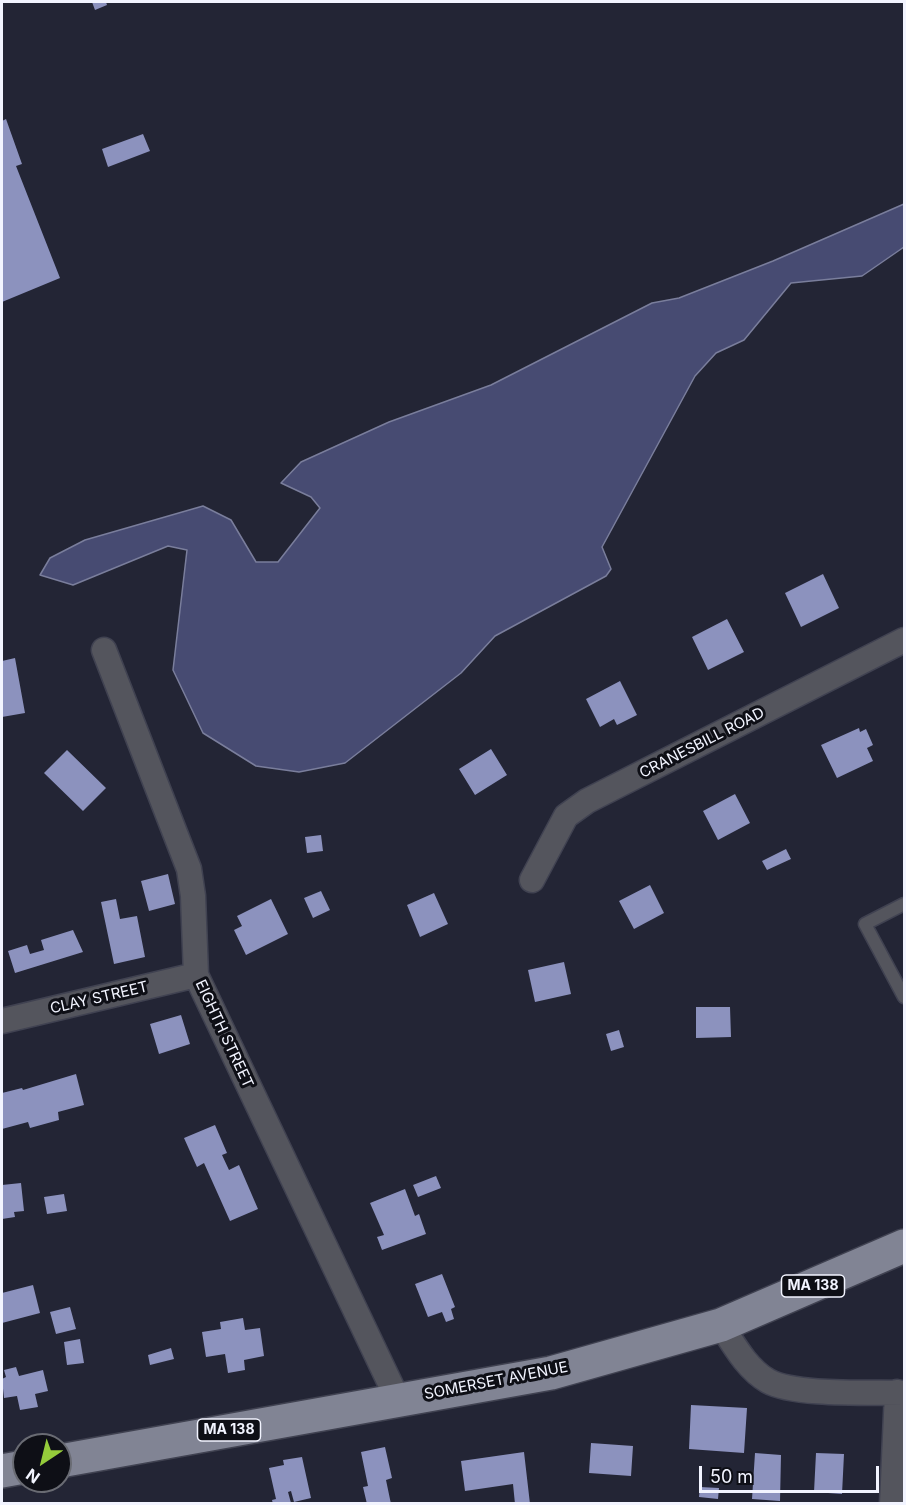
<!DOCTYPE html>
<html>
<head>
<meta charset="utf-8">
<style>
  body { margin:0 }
  #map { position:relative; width:906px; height:1505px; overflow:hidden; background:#232535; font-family:Inter,sans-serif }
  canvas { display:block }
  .frame { position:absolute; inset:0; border:3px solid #f2f4ff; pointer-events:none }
  .north { position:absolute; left:12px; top:1433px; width:60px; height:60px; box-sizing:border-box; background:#0e0f16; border:2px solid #696b73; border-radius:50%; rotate:215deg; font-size:16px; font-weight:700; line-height:24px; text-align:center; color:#f2f4ff }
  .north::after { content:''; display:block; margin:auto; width:21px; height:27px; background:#95cc3b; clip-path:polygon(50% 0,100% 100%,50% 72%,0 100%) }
  .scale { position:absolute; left:699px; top:1466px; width:180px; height:27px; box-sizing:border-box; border:3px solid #f2f4ff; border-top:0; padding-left:8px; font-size:18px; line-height:21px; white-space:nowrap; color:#f2f4ff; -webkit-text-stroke:4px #0e0f16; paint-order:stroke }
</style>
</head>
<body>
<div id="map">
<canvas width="906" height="1505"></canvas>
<div class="frame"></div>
<div class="north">N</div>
<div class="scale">50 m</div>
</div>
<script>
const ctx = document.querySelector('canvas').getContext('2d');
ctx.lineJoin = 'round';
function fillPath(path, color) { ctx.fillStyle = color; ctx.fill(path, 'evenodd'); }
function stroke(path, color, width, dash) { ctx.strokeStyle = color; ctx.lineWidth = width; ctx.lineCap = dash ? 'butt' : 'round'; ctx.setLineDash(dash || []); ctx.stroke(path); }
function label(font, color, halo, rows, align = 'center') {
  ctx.font = font + ' Inter,sans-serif'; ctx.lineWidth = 6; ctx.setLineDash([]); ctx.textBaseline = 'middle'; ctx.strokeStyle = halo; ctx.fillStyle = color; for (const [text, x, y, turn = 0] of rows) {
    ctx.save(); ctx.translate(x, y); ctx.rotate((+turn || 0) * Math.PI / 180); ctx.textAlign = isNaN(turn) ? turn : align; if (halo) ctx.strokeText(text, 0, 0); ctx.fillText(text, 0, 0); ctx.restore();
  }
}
const water = new Path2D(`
  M904,204V247L862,276L791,283L744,340L716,353L695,376L602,547L611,569L606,576L495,636L461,673L345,763L299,772L256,766L203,733L173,670L187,550L168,546L73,585L40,575L50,558L85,540L203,506L231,520L256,562H278L320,508L311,497L281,483L301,462L389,422L491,385L652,303L679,298L773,261Z`);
fillPath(water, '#474b72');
stroke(water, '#7a7e9c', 1.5);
fillPath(new Path2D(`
  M92,2H106L107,5L95,10Z
  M6,119L22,164L16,166L60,278L2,302V121Z
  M143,134L150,151L108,167L102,149Z
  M823,574L839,608L801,627L785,593Z
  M727,619L744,652L708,670L692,637Z
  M15,658L25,713L2,717V661Z
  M620,681L637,715L617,725L614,719L600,727L586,699Z
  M859,728L860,732L866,729L873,745L867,748L873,761L837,778L821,745Z
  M491,749L507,775L475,795L459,769Z
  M67,750L106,788L83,811L44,773Z
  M735,794L750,823L718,840L703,811Z
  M321,835L323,851L307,853L305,837Z
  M786,849L791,859L767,870L762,861Z
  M168,874L175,904L149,911L141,881Z
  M650,885L664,913L634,929L619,901Z
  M321,891L330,910L313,918L304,898Z
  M434,893L448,924L420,937L407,905Z
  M116,899L120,919L137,916L145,957L114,964L101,902Z
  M271,899L288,934L246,955L234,930L242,926L237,916Z
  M73,930L83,952L15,973L8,951L27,945L30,954L44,950L41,940Z
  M564,962L571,994L535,1002L528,970Z
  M696,1007H730L731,1037L696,1038Z
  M181,1015L190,1044L159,1054L150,1024Z
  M619,1030L624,1047L611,1051L606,1034Z
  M76,1074L84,1105L58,1112L59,1120L30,1128L28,1122L2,1129V1093L22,1088L23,1090Z
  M215,1125L227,1153L222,1155L229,1170L239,1165L258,1209L230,1221L204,1163L197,1167L184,1138Z
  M436,1176L441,1188L418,1197L413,1185Z
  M21,1183L24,1211L14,1212L15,1217L2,1219V1185Z
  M405,1189L415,1216L419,1214L426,1234L382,1250L377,1237L384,1235L370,1203Z
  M64,1194L67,1211L47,1214L44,1197Z
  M442,1274L455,1307L451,1309L454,1319L446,1322L442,1312L428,1317L415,1284Z
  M33,1285L40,1313L2,1323V1293Z
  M70,1307L76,1329L56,1334L50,1312Z
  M243,1318L245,1330L260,1328L264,1356L244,1360L245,1370L228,1373L225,1354L206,1357L202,1332L221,1329L220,1322Z
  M80,1339L84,1363L67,1365L64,1342Z
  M171,1348L174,1359L150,1365L148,1355Z
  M16,1367L19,1376L43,1370L48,1391L35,1394L38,1407L20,1410L17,1396L4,1398L2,1379L6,1377L4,1370Z
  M691,1405L747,1408L744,1453L689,1449Z
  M591,1443L633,1446L631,1476L589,1473Z
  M385,1447L392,1478L386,1480L391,1504H367L363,1487L368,1486L361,1452Z
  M524,1452L530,1504H515L513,1484L465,1491L461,1461Z
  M755,1453L781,1455L780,1501L752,1499Z
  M816,1453L844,1454L842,1494L814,1492Z
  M302,1457L311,1498L294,1502L291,1491L288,1492L291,1503L273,1504L272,1500L276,1499L269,1468L284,1465L283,1460Z
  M700,1487L719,1488L718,1499L699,1497Z`), '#8c92be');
const lane = new Path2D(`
  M904,904L865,924L904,997`);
const street = new Path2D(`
  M104,650L189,869L193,896L196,975L398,1400
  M532,880L566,816L587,801L904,640
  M2,1021L196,975
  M721,1325C734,1345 747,1369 768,1381C795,1396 871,1392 904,1393
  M892,1504L897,1392`);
const primary = new Path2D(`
  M60,1461L551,1373L721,1325L904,1246
  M2,1471L24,1467`);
stroke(lane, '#404251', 15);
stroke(street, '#404251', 27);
stroke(primary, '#404251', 36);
stroke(lane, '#54555d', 12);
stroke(street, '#54555d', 24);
stroke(primary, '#818494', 33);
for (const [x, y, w] of [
  [813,1286,63],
  [229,1430,63]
]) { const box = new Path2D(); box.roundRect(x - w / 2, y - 11, w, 22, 4.5); ctx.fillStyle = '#0e0f16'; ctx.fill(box); stroke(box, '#f2f4ff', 1.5); }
label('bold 14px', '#f2f4ff', null, [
  ["MA 138",813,1286],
  ["MA 138",229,1430]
]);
label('15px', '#f2f4ff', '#0e0f16', [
  ["CRANESBILL ROAD",702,743,-27],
  ["CLAY STREET",99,998,-13],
  ["EIGHTH STREET",224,1034,65],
  ["SOMERSET AVENUE",496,1381,-11]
]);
</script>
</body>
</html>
